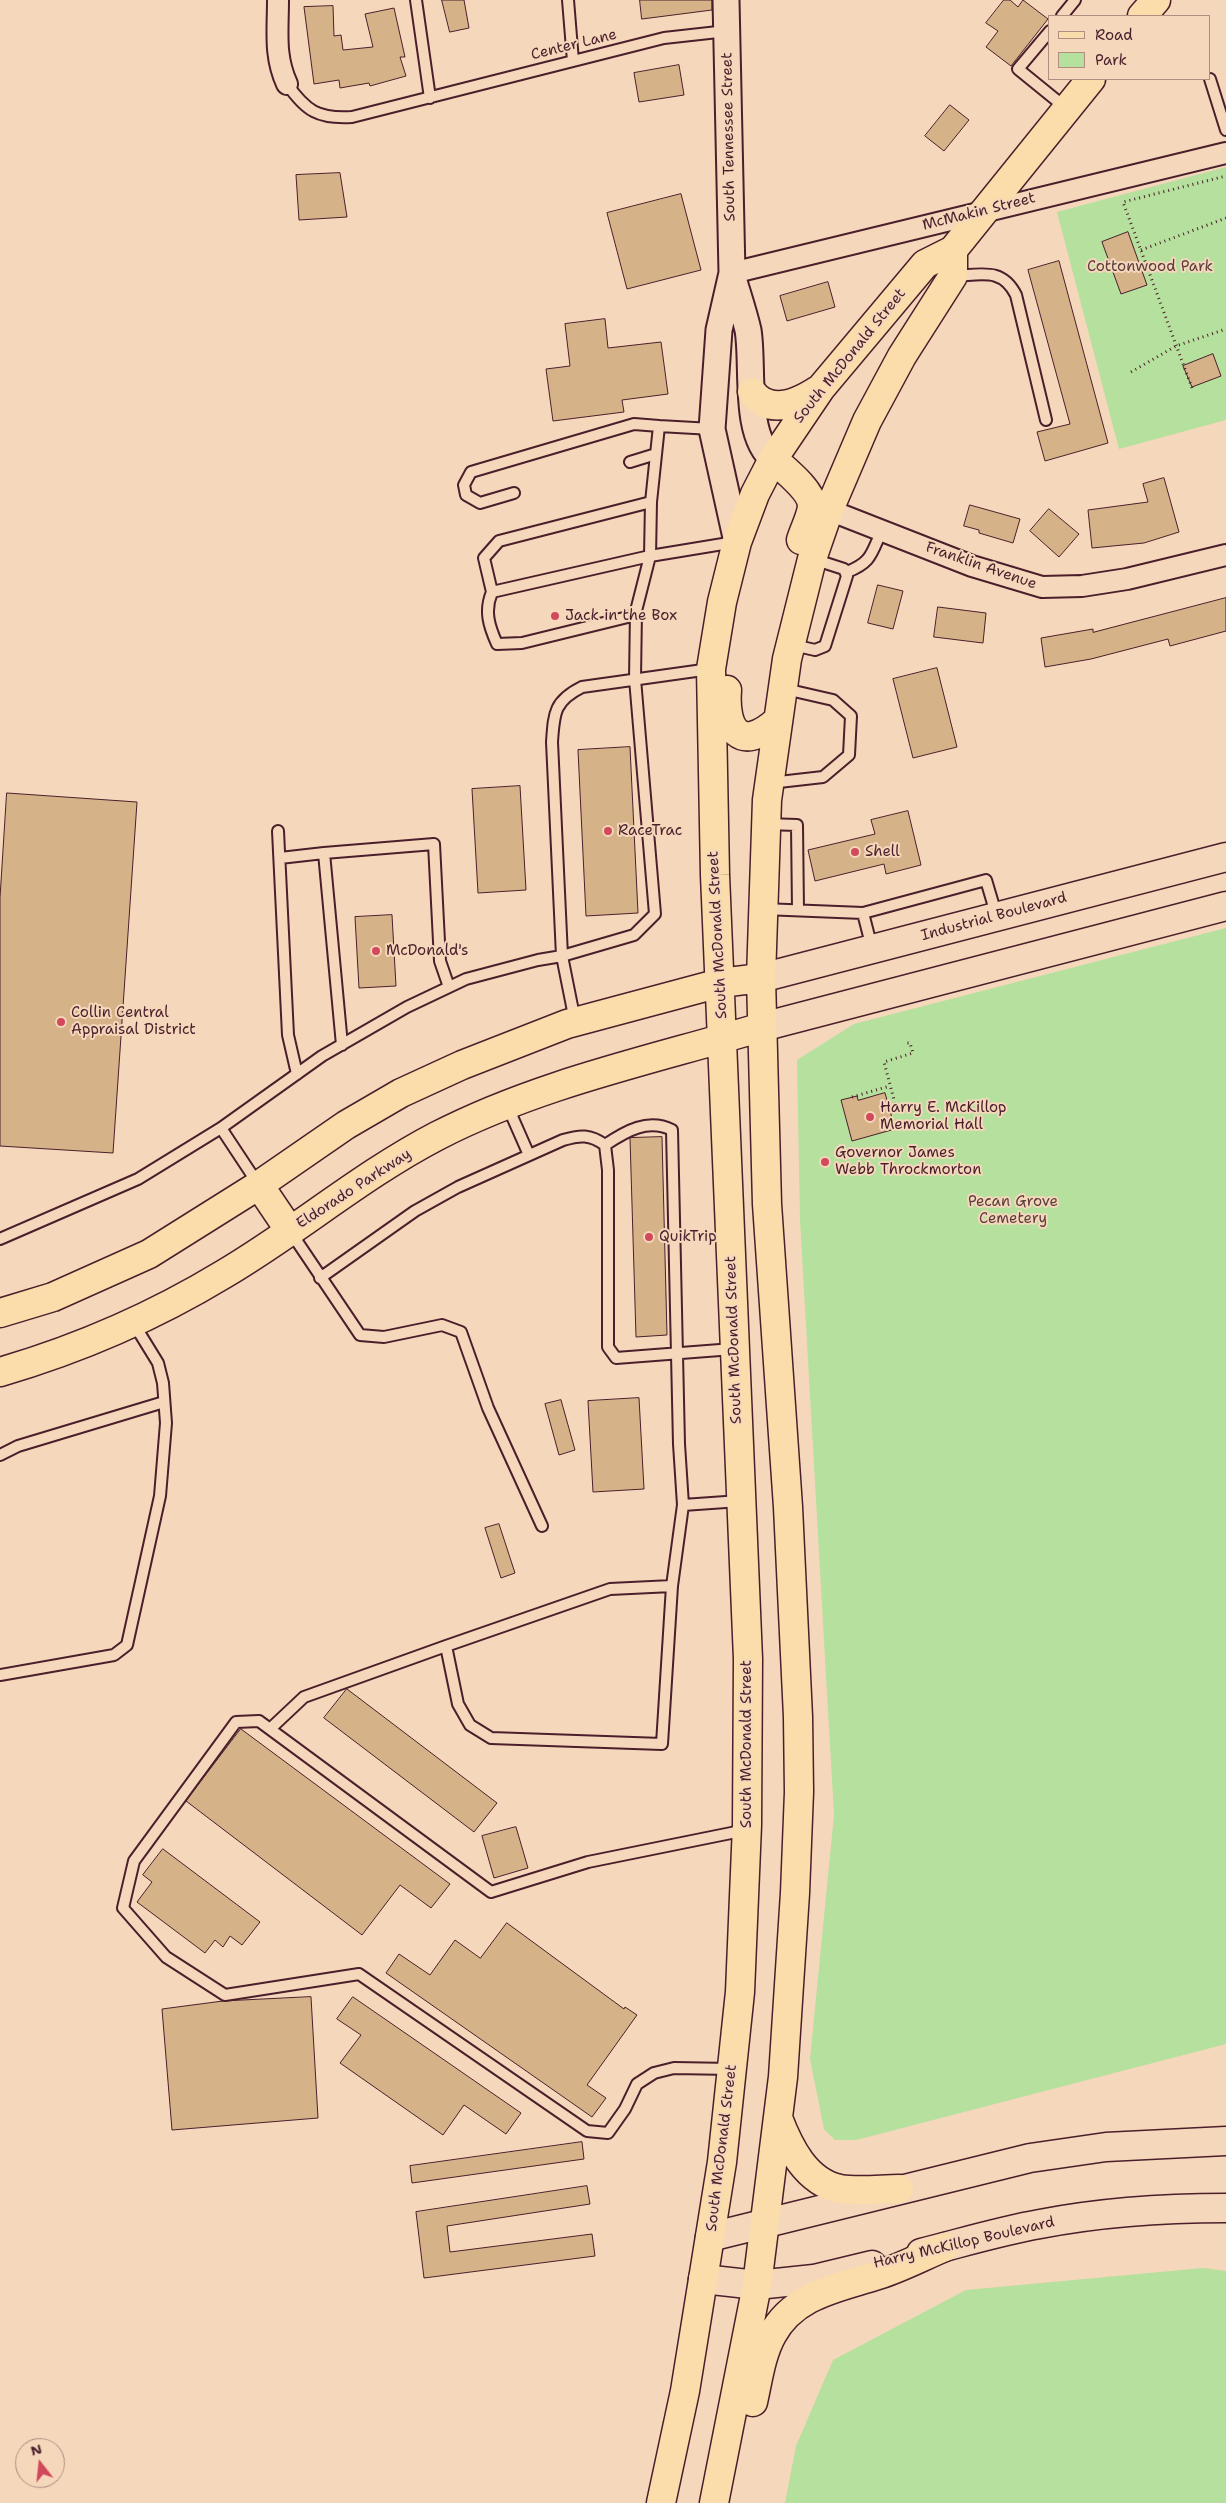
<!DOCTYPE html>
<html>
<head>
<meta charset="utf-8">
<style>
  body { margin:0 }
  #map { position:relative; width:1226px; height:2503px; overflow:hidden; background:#f5d7bb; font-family:"Shantell Sans",sans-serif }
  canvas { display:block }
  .legend { position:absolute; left:1048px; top:15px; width:162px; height:65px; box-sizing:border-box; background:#f5d7bb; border:1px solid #b18d81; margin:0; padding:6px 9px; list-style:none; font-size:15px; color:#4a1f2b }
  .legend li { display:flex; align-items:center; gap:10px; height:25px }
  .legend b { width:25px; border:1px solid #b18d81 }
  .north { position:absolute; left:15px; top:2438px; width:50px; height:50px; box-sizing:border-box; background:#f5d7bb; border:1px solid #b18d81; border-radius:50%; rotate:344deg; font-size:14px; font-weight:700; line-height:20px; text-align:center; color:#4a1f2b }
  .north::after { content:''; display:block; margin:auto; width:18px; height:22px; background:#d1495b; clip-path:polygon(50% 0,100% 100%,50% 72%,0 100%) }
</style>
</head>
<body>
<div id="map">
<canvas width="1226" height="2503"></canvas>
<ul class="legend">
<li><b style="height:6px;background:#faddab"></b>Road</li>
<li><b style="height:14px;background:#b5e09d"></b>Park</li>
</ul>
<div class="north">N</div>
</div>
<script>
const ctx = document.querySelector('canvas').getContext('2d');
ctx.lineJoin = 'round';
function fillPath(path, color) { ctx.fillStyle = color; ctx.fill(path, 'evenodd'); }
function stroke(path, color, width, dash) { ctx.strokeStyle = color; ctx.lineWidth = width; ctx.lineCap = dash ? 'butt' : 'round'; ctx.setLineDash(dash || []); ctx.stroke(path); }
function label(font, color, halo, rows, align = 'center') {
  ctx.font = font + ' "Shantell Sans",sans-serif'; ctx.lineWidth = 4; ctx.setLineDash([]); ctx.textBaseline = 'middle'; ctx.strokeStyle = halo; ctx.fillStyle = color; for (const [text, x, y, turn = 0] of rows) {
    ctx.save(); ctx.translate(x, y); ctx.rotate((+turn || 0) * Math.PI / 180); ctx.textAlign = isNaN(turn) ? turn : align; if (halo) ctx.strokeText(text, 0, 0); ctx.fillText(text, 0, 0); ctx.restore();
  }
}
fillPath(new Path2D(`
  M1226,167V420L1119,449L1057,212Z
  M1226,928V2044L856,2140H835L824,2129L810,2059L834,1815L800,1220L797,1060L854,1024Z
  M1203,2268L1226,2271V2503H785L796,2446L833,2360L966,2290Z`), '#b5e09d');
const building = new Path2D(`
  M442,0H464L469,28L450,32Z
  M640,0H712V10L642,19Z
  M1004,0H1010L1018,7L1023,0L1048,19L1011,66L986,47L998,31L986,23Z
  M333,6L334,36L341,35L343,50L373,47L365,14L394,8L405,57H400L406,76L370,86L369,83L340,88L339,80L314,84L304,7Z
  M679,65L684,95L639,102L634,73Z
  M950,105L969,120L944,151L925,136Z
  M340,173L347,217L299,220L296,175Z
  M681,194L701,270L627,289L607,213Z
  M1128,232L1147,285L1121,294L1102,242Z
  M1059,261L1108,443L1045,461L1037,432L1070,424L1028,270Z
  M828,282L835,307L787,321L780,296Z
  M605,319L608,348L661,342L668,394L622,400L624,412L553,421L546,369L570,366L565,324Z
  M1213,354L1221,376L1192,387L1183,366Z
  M1164,478L1179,532L1144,543L1092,548L1088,510L1148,502L1143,484Z
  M970,505L1020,519L1013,543L979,533V530L964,526Z
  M1049,509L1079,534L1059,557L1030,531Z
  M878,585L903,591L893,629L868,623Z
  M1226,598V631L1170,646L1168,639L1091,659L1045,667L1041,638L1093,629V632Z
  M938,607L986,613L983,643L934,637Z
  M937,668L957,747L913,758L893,679Z
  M630,747L638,913L586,916L578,750Z
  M520,786L526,890L478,893L472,789Z
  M7,793L137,802L113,1153L0,1146V898Z
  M908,811L921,865L886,874L884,864L815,881L808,850L875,834L871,820Z
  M392,915L396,986L359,988L355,917Z
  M885,1093L895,1129L852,1141L841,1100L857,1096L858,1100Z
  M662,1137L667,1335L636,1337L630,1138Z
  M639,1398L644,1489L593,1492L588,1401Z
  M561,1400L575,1450L559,1455L545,1404Z
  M499,1524L515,1573L501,1578L485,1528Z
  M347,1689L497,1803L474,1832L324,1718Z
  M241,1729L450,1884L431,1908L400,1885L362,1935L186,1801Z
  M516,1827L528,1868L494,1878L482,1836Z
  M163,1849L260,1922L242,1945L230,1936L223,1947L215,1940L205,1953L137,1902L152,1882L143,1875Z
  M507,1923L624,2009L625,2007L637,2015L587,2085L606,2098L592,2117L386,1973L399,1954L430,1975L455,1940L480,1958Z
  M311,1997L318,2118L172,2130L162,2009L223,2001Z
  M353,1997L521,2113L506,2134L464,2105L443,2135L340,2063L361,2035L337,2019Z
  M582,2142L584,2159L412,2183L410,2166Z
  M587,2186L590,2204L447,2226L450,2252L592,2234L595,2256L424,2278L416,2212Z`);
fillPath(building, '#d5b288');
stroke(building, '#4a1f2b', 1);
const service = new Path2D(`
  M416,0L430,98
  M568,0L573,61
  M1062,16L1075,0
  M1050,31L1018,69L1066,108
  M1210,79L1226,130
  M287,84C306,111 318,119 352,117L664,38L727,31
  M954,276C981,275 1002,267 1016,295L1046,420
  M630,462L656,454
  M514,493L480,503L466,495L464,485L471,472L634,424L659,426
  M651,502L499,541L484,558L492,592L650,556L651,502L659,426L712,429
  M847,572C872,562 871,554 882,530
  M492,592C484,611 489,626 497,644L522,643L636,615
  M793,645L815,650L825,646L847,576L844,569L813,559
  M770,783L823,777L849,755L851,716L833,700L785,689
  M766,824L797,825L798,910
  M278,831L288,1035L297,1074
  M280,858L324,853
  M763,909L863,913L986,880L997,917
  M863,913L872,948
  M575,1021L562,956L634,935L655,914L635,679L636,611L650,556L735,542
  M342,1045L324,853L434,844L440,961L449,987
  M507,1105L529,1155
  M221,1128L258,1184
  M605,1145C626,1131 648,1118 672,1130L679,1444L683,1505L740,1501
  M290,1231L360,1335L384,1337L442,1325L461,1332L488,1408L542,1526
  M0,1239L138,1179L221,1128L322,1056L407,1007L466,979L538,960L562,956L552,742C554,713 554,701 582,687L710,669
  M320,1278L415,1211L458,1187L563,1140C580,1135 590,1134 605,1145L608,1170V1347L616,1358L733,1349
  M0,1455L18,1446L164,1402
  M446,1646L458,1704L470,1725L491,1738L662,1744L672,1586L683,1505
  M0,1675L114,1655L127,1645L160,1496L166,1423L163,1383L158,1363L134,1324
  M270,1729L304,1697L446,1646L610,1589L672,1586
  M732,2069L674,2068L654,2073L637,2084L625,2109L608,2133L587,2131L359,1974L225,1995L166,1957L123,1908L134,1861L236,1722L259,1721L491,1892L588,1862L746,1830`);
const minor = new Path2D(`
  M278,0C278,31 274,56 287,84
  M732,273L1226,153
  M829,510L972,566L1042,587L1082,586L1127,579L1226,555`);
const tertiary = new Path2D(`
  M726,0L732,273L719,330L712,429L737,542
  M733,278C738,295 744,313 748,330C754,365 743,435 773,459`);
const secondary = new Path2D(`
  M761,978L1226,857
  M762,1027L1226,906
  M710,2237L1030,2158L1106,2147L1226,2141
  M921,2253C961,2243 1000,2231 1040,2224C1102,2212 1163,2208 1226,2208
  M703,2279L757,2285L814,2279L872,2265`);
const primary = new Path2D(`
  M1142,16L1156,0
  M752,392C769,416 798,403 818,390
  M773,459C784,469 811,490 812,505C812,515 804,530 801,540
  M727,690C724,729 740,754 777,721
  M259,1185L290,1231
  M0,1313L53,1297L149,1254L259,1185L346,1125L401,1093L462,1065L567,1024L720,983L761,978
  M0,1372C79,1349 153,1317 224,1274C297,1231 362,1175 437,1136C540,1083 652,1060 762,1027
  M778,2118C789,2147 806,2182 840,2189C859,2192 881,2189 899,2189
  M753,2402C758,2380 761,2355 772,2335C794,2294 838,2288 878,2275C901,2268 923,2256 945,2247
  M661,2503L685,2391L722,2162L740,1992L747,1825L748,1659L715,875L711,669L722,602L737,542L755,494L773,459L821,388L925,264L953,250L1091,79
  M714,2503L757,2285L783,2077L795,1893L799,1792L798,1717L788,1507L767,1204L761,978L767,800L787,659L812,559L829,510L867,421L902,356L953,276V250`);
stroke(service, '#4a1f2b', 14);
stroke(minor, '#4a1f2b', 24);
stroke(tertiary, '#4a1f2b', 29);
stroke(secondary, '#4a1f2b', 31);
stroke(primary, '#4a1f2b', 31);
stroke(new Path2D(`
  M1141,250L1226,218
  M1131,372L1176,346L1226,329
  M1192,388L1123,202L1226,176
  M852,1097L890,1086
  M895,1111H897L884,1062L913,1053L910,1043H907`), '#4a1f2b', 3, [1, 4]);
stroke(service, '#f5d7bb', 10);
stroke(minor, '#f5d7bb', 20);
stroke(tertiary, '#f5d7bb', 25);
stroke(secondary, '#f5d7bb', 28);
stroke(primary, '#faddab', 28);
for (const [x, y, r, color] of [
  [555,616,5,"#d1495b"],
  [608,831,5,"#d1495b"],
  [855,852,5,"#d1495b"],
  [376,951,5,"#d1495b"],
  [61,1022,5,"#d1495b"],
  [870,1117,5,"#d1495b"],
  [825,1162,5,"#d1495b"],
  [649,1237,5,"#d1495b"]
]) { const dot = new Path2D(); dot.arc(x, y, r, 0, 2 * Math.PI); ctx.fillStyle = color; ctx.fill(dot); stroke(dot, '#f5d7bb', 2); }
label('15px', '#4a1f2b', '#f5d7bb', [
  ["Center Lane",574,45,-14],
  ["South Tennessee Street",729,137,-91],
  ["McMakin Street",979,212,-14],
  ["South McDonald Street",850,356,-51],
  ["Franklin Avenue",981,566,19],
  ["Industrial Boulevard",994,917,-15],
  ["South McDonald Street",718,935,-93],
  ["Eldorado Parkway",354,1189,-33],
  ["South McDonald Street",734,1340,-92],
  ["South McDonald Street",747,1744,-90],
  ["South McDonald Street",722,2148,-83],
  ["Harry McKillop Boulevard",964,2243,-13]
]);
label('15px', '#5a3c3c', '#f5d7bb', [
  ["Cottonwood Park",1150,267],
  ["Pecan Grove",1013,1202],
  ["Cemetery",1013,1219]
]);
label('15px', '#4a1f2b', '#f5d7bb', [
  ["Jack in the Box",565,616],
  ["RaceTrac",618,831],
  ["Shell",865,852],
  ["McDonald's",386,951],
  ["Collin Central",71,1013],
  ["Appraisal District",71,1030],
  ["Harry E. McKillop",880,1108],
  ["Memorial Hall",880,1125],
  ["Governor James",835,1153],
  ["Webb Throckmorton",835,1170],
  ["QuikTrip",659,1237]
], 'left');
</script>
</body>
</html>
